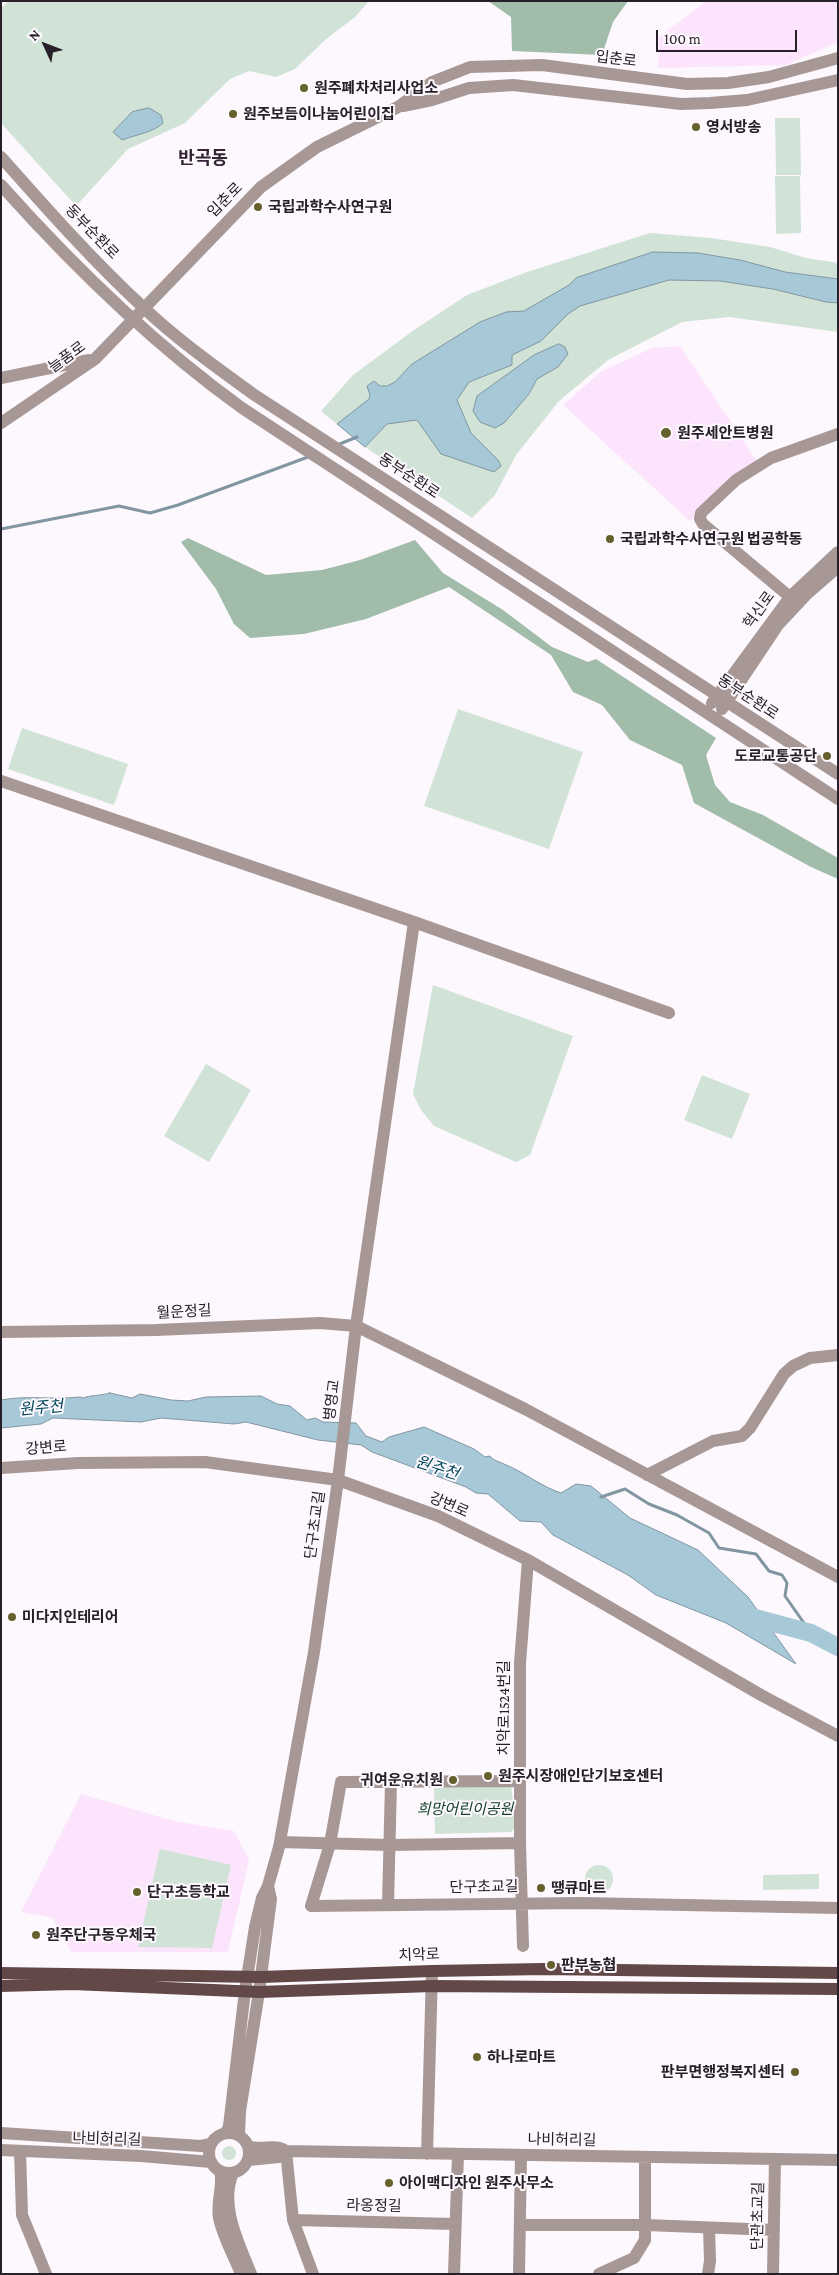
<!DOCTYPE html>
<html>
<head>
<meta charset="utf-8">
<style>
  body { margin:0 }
  #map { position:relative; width:839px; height:2275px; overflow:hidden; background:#fdf8fd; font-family:"Crimson Pro",serif }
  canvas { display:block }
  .frame { position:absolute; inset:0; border:2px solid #282028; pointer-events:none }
  .north { position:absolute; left:20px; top:20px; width:50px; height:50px; -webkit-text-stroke:4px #fdf8fd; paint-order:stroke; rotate:313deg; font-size:14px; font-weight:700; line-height:20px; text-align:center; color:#282028 }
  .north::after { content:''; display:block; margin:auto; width:18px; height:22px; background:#282028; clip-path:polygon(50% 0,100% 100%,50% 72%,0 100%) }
  .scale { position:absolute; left:656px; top:30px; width:141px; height:22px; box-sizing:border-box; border:2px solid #282028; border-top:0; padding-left:6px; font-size:15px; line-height:18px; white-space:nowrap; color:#282028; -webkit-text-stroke:4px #fdf8fd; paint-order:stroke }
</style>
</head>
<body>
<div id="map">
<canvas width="839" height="2275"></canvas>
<div class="frame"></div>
<div class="north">N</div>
<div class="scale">100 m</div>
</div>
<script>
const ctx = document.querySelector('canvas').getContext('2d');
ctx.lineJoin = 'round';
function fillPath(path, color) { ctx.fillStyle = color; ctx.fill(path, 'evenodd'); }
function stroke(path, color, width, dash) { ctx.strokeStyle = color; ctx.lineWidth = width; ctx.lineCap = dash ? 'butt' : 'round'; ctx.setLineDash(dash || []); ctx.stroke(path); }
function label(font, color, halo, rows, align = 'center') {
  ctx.font = font + ' "Crimson Pro","Noto Sans KR",serif'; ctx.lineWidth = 4; ctx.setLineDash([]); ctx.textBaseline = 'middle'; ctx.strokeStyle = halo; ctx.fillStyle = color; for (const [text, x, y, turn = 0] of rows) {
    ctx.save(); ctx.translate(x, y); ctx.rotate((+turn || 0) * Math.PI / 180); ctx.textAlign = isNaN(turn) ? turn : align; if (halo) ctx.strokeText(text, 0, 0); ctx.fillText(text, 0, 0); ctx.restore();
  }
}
fillPath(new Path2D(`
  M707,1H838V42L786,65L658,68L659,37Z
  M680,346L757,461L745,467L690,521L563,405L602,371L652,348Z
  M81,1794L174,1821L234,1831L249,1860L228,1952H71L53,1918L21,1912Z`), '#fce4fc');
fillPath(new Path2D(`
  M9,1H369L355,17L325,40L295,69L276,77L249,71L230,79L185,123L128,149L76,206L1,123V8Z
  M775,118H800L801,175H776Z
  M800,176L801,233L776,234L775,176Z
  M650,233L711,238L770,247L806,258L838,263V279L785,272L740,260L698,253L669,280C704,280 739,281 773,289C795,293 816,301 838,303V332L729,317L682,322L608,360L559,401L516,455L495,495L472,518L365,447L321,411L353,375L414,330L467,295L527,272Z
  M458,709L583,752L549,849L424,806Z
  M22,728L128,764L114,805L8,769Z
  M433,985L573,1036L530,1155L516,1162L434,1126L421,1110L413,1094Z
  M206,1064L251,1090L209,1162L164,1136Z
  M702,1075L750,1094L732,1139L684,1120Z
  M511,1785L516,1827L511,1832L435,1834L434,1786Z
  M160,1849L231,1865L212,1948L138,1947Z
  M585 1879a14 14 0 1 1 28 0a14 14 0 1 1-28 0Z
  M819,1874V1889L763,1890V1875Z
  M222 2153a7 7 0 1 1 14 0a7 7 0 1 1-14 0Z`), '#d0e3d6');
fillPath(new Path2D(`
  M488,1H628L613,22L602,55L512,51L511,17Z
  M188,538L266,575L322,570L360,560L415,540L443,573L503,610L552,647L588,662L596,659L716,738L706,755L715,785L730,802L763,815L838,858V879L811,867L694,803L682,765L630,740L602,705L573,692L551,655L449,587L366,619L304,634L250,638L234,624L216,589L181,542Z`), '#a1bdaa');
const water = new Path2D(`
  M149,108L161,115L163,123C154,132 135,135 122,140L113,132L132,112Z
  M653,252L698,253L740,260L785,272L838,279V303L826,302L773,289L720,281L669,280L580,306L568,314L541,341L512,355V365L469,382L457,400L471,433L498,460L501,466L494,472L441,454L417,420L387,424L365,447L337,424L369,399L370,395L367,386L374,381L380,386H387L395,382L412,364L480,322L506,312L524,311L569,285L576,278Z
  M559,344L565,347L568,354L558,367L537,379L529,394L504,423L495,428L480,422L473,411L477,396L534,355Z
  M110,1393L132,1398L140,1394L171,1400L188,1401L206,1397L261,1396L277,1404L290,1406L307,1420L315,1418L323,1422L356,1423L366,1436L382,1442L389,1437L424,1427L474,1449L485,1457L490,1456C494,1461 498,1461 504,1464C524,1472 540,1486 561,1493L576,1484L591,1486L630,1518L698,1550L748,1597L796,1664L726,1623L656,1595L628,1575L553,1535L541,1522L520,1521L488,1494L476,1493L466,1487L372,1452L361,1445L318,1440L246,1422L234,1424L161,1418L141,1422L53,1418L41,1424L1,1428V1400C28,1395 53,1400 80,1397L83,1398C90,1395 100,1396 110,1393Z`);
fillPath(water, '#a7c8d6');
stroke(water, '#8196a2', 1);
stroke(new Path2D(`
  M337,445L357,437
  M1,529L119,506L150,513L178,505L308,457
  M601,1497L625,1489L649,1504L677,1515L709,1533L719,1548L756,1554L769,1571L782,1575L787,1583L785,1596L811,1633`), '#8196a2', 3);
stroke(new Path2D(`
  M744,1615L811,1633L838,1647`), '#a7c8d6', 18);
stroke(new Path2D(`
  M403,106L432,100L469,88L513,85L681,104L710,103L747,100L838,80
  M1,157C47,209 94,262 145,309C179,341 216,367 253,394L838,774
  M1,185C75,268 152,343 242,408L838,799
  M1,378L89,360
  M1,423L95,359L261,187L317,147L398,107L432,82L470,67L542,65L687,84L728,83L769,77L838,58
  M790,597L703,524L700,519L701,513L736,480L771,458L838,434
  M712,703L790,597L838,552
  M722,709L778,625L807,594L838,567
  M1,781L414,922L356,1326L338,1480L314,1652L279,1847L268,1886L262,1898L255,1927L245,1991L229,2126L226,2133
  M414,922L669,1013
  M1,1332L156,1330L320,1323L356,1326L525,1409L838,1577
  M1,1468L78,1463L205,1462L338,1480L438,1516L528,1560L761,1695L838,1736
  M647,1475L713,1441L742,1436L750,1428L784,1374L793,1366L810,1358L838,1355
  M520,1781L341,1782L330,1844L311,1906L582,1903L838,1908
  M280,1842L390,1845L520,1843
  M388,1905L391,1782
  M523,1946L520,1843V1663L528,1560
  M209 2153a20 20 0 1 1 40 0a20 20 0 1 1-40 0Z
  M1,2133L201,2146L211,2144
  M239,2135L240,2111L259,1992L271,1899L268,1886
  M248,2146C261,2151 275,2143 286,2151
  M1,2150L141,2156L211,2162
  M20,2151L22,2215L46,2274
  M286,2151L838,2160
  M286,2151L293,2220L313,2274
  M427,2154L432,1971
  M249,2160L279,2157L286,2151
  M220,2171C224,2183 216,2204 219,2218C223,2237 234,2256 241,2274
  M233,2173C219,2206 239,2243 251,2274
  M293,2220L455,2224
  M520,2225H646L774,2230
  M454,2274L458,2154
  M519,2274L521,2155
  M599,2274L634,2258L645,2240V2157
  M708,2274L710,2261L709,2228
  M773,2274L775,2159`), '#a79896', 12);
stroke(new Path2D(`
  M1,1973L261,1977L432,1971L543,1969L838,1973
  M1,1986L73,1984L259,1992L432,1986L838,1989`), '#624947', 12);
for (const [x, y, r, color] of [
  [304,88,5,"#66602d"],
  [233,114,5,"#66602d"],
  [696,127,5,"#66602d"],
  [258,207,5,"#66602d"],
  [666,433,6,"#66602d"],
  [610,539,5,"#66602d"],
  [827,756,5,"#66602d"],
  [12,1617,5,"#66602d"],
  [488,1776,5,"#66602d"],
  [453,1780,5,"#66602d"],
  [541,1888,5,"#66602d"],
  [137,1892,5,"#66602d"],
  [36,1935,5,"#66602d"],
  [551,1965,5,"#66602d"],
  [477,2057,5,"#66602d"],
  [795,2072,5,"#66602d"],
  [389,2183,5,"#66602d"]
]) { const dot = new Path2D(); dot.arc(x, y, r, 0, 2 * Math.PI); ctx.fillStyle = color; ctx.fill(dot); stroke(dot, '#fdf8fd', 2); }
label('15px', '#282028', '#fdf8fd', [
  ["입춘로",616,59,7],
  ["입춘로",225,200,-45],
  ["동부순환로",92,232,46],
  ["늘품로",67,357,-36],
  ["동부순환로",409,476,33],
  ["혁신로",759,610,-54],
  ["동부순환로",748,697,33],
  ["월운정길",184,1312,-3],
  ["병영교",332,1400,-83],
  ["강변로",46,1448,-4],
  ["강변로",449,1505,23],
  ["단구초교길",315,1525,-82],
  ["치악로1524번길",504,1708,-90],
  ["단구초교길",484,1887,-1],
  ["치악로",419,1955,-2],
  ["나비허리길",107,2139,2],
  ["나비허리길",562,2140,1],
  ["라옹정길",374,2206,1],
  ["단관초교길",758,2216,-89]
]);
label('bold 15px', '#282028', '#fdf8fd', [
  ["원주폐차처리사업소",314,88],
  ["원주보듬이나눔어린이집",243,114],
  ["영서방송",706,127],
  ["국립과학수사연구원",268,207],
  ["원주세안트병원",677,433],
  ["국립과학수사연구원 법공학동",620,539],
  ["도로교통공단",817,756,"right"],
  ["미다지인테리어",22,1617],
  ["원주시장애인단기보호센터",498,1776],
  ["귀여운유치원",443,1780,"right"],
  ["땡큐마트",551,1888],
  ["단구초등학교",147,1892],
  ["원주단구동우체국",46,1935],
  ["판부농협",561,1965],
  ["하나로마트",487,2057],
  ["판부면행정복지센터",785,2072,"right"],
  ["아이맥디자인 원주사무소",399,2183]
], 'left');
label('italic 15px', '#124227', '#fdf8fd', [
  ["희망어린이공원",465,1809]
]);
label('italic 16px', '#00475b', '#fdf8fd', [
  ["원주천",41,1408,-5],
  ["원주천",437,1468,18]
]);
label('bold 18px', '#342335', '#fdf8fd', [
  ["반곡동",203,158]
]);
</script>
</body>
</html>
